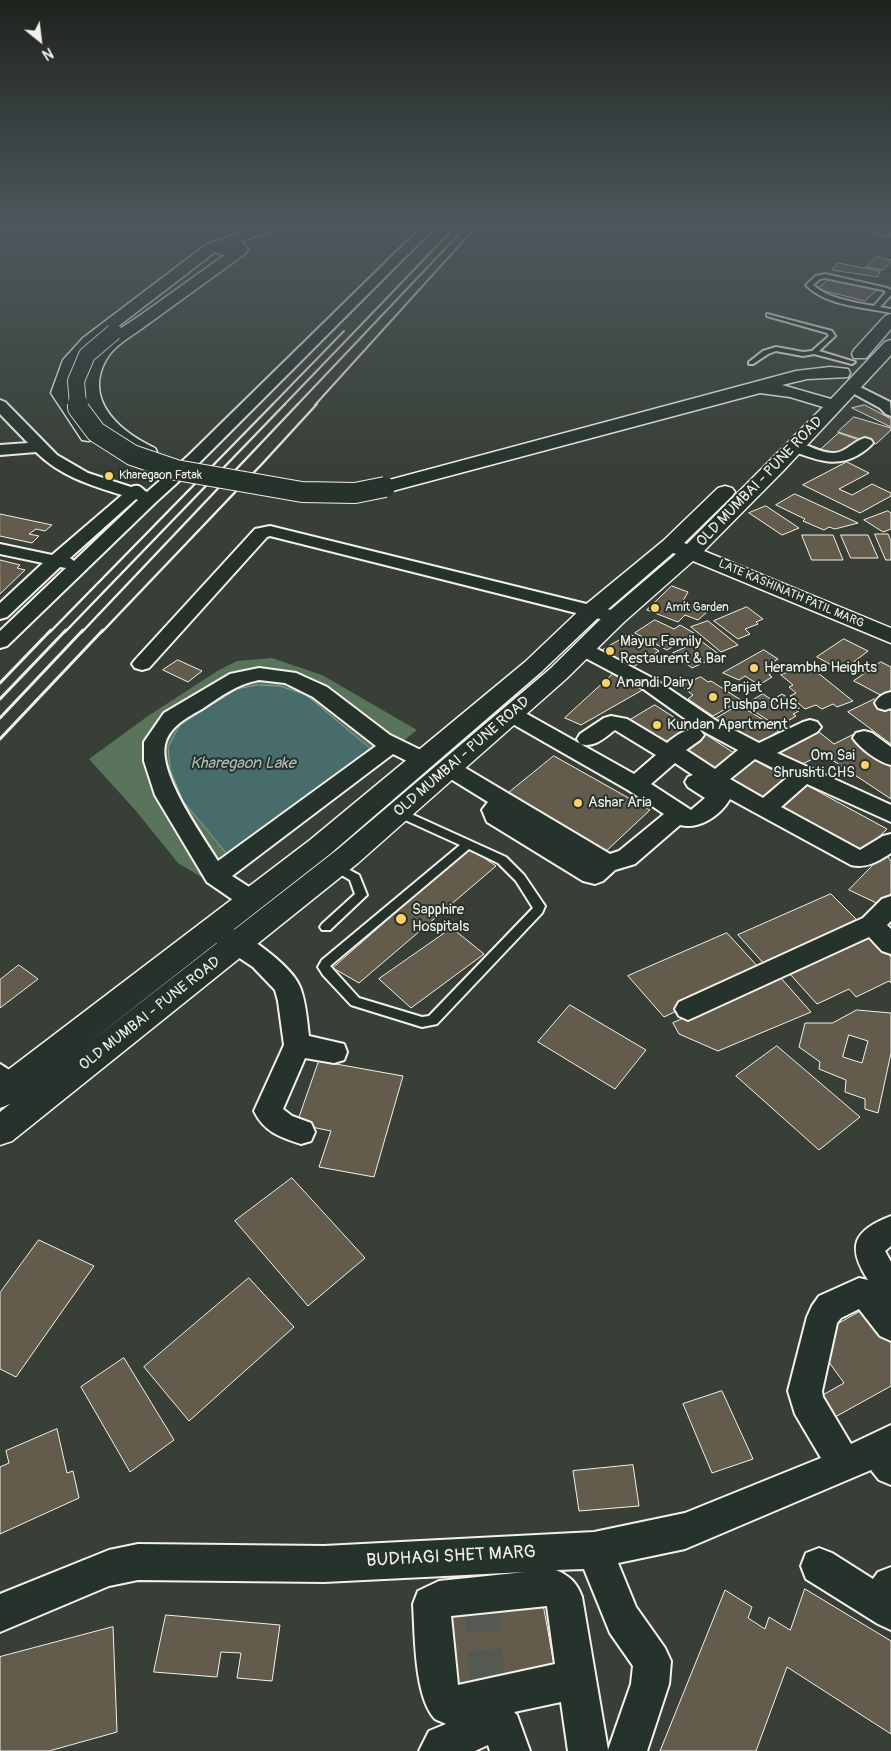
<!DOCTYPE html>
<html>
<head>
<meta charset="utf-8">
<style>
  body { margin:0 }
  #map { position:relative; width:891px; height:1751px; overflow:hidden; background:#383f36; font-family:Pangolin,sans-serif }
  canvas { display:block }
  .north { position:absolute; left:15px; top:15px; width:50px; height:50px; -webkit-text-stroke:4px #26332d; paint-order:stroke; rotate:151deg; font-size:14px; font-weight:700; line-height:20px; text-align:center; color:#f4f1e8 }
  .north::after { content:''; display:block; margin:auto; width:18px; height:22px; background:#f4f1e8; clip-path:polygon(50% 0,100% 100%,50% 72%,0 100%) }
</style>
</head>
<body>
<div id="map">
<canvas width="891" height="1751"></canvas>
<div class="north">N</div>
</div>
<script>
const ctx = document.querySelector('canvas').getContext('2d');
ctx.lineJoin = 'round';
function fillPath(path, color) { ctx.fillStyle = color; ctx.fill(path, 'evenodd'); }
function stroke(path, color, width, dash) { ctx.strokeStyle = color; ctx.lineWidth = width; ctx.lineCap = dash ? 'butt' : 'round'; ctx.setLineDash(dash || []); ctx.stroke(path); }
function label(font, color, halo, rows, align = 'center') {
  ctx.font = font + ' Pangolin,sans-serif'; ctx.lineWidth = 4; ctx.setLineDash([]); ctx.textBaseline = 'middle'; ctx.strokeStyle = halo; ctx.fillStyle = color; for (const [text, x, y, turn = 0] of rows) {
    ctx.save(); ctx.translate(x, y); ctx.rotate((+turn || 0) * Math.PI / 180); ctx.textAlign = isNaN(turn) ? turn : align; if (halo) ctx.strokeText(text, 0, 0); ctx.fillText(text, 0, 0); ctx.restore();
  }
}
fillPath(new Path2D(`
  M272,658L322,675L417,730L338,793L215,885L178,863L136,811L89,759L148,716L219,670L237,661Z`), '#59745b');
const water = new Path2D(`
  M258,685L280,686L306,695L371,749L369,752L231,859L183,801L170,769L168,747L180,725L237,689Z`);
fillPath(water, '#476c6b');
stroke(water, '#8ca19d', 1);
const building = new Path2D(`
  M876,228L891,230V237L874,235Z
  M876,257L891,260V262L883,270L866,267Z
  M838,263L880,271L878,277L832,270Z
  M830,279L877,290L865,301L817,289Z
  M865,405L891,419V427L852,408Z
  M854,417L891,428V430L876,444L838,432Z
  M839,433L862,441L835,458L818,452Z
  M847,462L869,473L839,489L852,495L872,484L891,493V496L860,513L803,485Z
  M795,494L858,523L835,529L829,527L824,530L803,521L805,519L776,505Z
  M766,506L799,528L782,535L749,513Z
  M888,511L891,513V529L883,532L864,520Z
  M0,514L52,525L45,531L36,529L29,534L39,536L32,543L0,536Z
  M875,534H888L891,541V560H886Z
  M802,535H833L843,560H812Z
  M841,535H868L878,558H851Z
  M0,560L20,565L17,568L25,570L0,594Z
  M672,586L688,592L683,601L708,611L698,620L685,615L678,622L647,610Z
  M747,607L763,619L756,622L758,624L745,629L750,634L738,639L714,621Z
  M655,620L674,629L680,625L694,633L667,650L635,633Z
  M708,621L738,645L721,652L691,627Z
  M630,634L659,651L628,670L599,652Z
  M844,639L868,651L842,671L817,657Z
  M701,641L720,655L692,668L673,653Z
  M764,650L778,659L773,662L777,665L774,667L778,669L769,675L772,677L759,685L745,676L739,680L723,673Z
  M178,660L202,671L188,682L163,670Z
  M881,662L891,667V697L888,699L854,681Z
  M808,665L853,701L837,707L833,704L822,709L816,705L805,709L790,696L796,693L789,687L793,685L781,675Z
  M613,674L646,688L581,725L565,718Z
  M701,677L708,682L711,681L741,700L713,716L688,699L693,695L681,686Z
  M763,694L772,700L782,694L793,701L789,704L799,711L793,714L796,716L778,727L745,705Z
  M875,699L891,711V744L848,712Z
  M655,705L689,727L659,746L625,723Z
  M739,705L780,730L757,745L715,719Z
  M814,728L834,744L854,734L891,761V799L823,754L794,768L767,751Z
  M702,732L737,755L714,770L678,747Z
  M554,756L650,810L603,854L506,795Z
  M750,758L788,778L759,802L720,781Z
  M801,782L887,829L859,856L772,807Z
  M470,848L496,866L359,983L333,968Z
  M885,853L891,861V893L883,906L849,890Z
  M831,894L860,923L766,966L738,935Z
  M452,928L484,954L411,1008L379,979Z
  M727,933L761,970L664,1017L628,976Z
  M870,936L891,957V983L889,981L856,997L849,989L817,1004L789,973Z
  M19,965L38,979L0,1008V980Z
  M780,977L811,1012L718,1051L679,1034L673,1023Z
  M570,1005L646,1050L615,1089L538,1042Z
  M857,1010L891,1013V1053L878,1113L865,1109V1099L845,1092L846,1080L819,1069L820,1062L799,1047L805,1023H832ZM849,1035L868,1041L862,1063L843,1057Z
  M777,1046L860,1117L819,1150L736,1076Z
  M319,1061L403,1076L374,1177L319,1167L331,1131L297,1124Z
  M292,1178L365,1258L308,1306L235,1221Z
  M39,1240L94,1266L16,1377L0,1369V1293Z
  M249,1278L294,1327L189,1421L144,1367Z
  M870,1306L891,1334V1386L826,1422L812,1401L844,1383L826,1358L836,1325Z
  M124,1358L174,1440L130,1472L81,1387Z
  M722,1391L753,1459L712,1473L683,1404Z
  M57,1429L67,1473L73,1471L79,1498L0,1534V1467L9,1463L6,1451Z
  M633,1465L639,1506L579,1511L573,1471Z
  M540,1588L556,1675L449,1696L437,1607Z
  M805,1589L891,1641V1734L787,1667L756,1751H660L725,1590L752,1607L748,1618L765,1629L769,1617L790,1630Z
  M166,1615L280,1625L272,1681L237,1678L241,1653L221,1652L217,1677L154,1672Z
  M113,1627L117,1732L49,1751H0V1657Z`);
fillPath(building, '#635c4c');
stroke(building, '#f4f1e8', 1);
stroke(new Path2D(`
  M481,1597L488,1690`), '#545a51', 35, [35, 18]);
const lane = new Path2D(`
  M825,274L887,288L891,290V295L880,307L891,309V313C864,307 826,306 806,285L816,276ZM825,278L883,290L886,292L874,306C853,302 829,299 813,285L820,279Z
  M767,314L832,331L835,336L819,351L855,362L852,364L814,354L803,356L776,351L768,354L753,364H749V362L763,351L776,347L803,352L812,351L829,336L827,333L767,316Z
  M398,808L506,857L524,875L545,906L542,913L437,1024L422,1027L351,1005L323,975L318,967L322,960L460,845L394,815L393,812ZM469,849L498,863L516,881L533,908L429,1016L422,1017L359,998L330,966Z
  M335,862L359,875L367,895L330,930H322L320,927L322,924L355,894L350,880L331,869L329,866L331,863Z
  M0,1064L20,1077L22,1081L20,1085C11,1088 6,1082 0,1077Z`);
const street = new Path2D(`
  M423,226H436L200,462L156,502L7,646L0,648V631L66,568L60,567L7,617L0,619V603L43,563L0,554V544L52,555L122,495C90,485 60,476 36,452L0,455V445L28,443L0,414V400L5,402L57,455L88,473L131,487C141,483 141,489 147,492L188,456ZM136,499L138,500L74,561L70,558Z
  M852,383L890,402L891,416L886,414L880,408L847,390L845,387L847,384Z
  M865,438L871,440L873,443C869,448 863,452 858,455C834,469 813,458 789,450L787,447L789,444C804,440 818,453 832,453C845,454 853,441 865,438Z
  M270,526L623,613L626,617L623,621L616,623L270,536L267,537L149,668L142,670L135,668L132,664L135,660L255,529Z
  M583,643L590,645L656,680L715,720L759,743L803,722L810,720L817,722L821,727L817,732L777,753L891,805V822L807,784L781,807L860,850L883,836L891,834V853C879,861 866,869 851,865L730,799C720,816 699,830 680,825L635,864L615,870L603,881L595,884L583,881L487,822L482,810L488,802L441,773L438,768L441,763L449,761L457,763L610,854L619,851L664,814L628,790L504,719L501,714L504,709L511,707L518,709L634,774L656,755L615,730C604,738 595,748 580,744L577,739L580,734L604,718L611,716L627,719L667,743C677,735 687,727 700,730L704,735L700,740L686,750L715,769L738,750L701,730L642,688L576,653L573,649L576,645ZM755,759L789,776L763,798L730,779ZM675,763L693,775L688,777L685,782L688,787L705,798L691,810L651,784Z
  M259,668L296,673L327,687L390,735L431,755L434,760L431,765L423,767L415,765L393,754L232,876L260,894L263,900L260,906L251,909L242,906L207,882L155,795L144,761V742L164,713L230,674ZM259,680L285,683L313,697L376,746L218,861C203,836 155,771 166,741C172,725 188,717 202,709C220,697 237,684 259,680Z
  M891,692V708L885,710L878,708L875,703C879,696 883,694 891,692Z
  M864,731L872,733L891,747V765C878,762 861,749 853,738L856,733Z
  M891,896V921L887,925L891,929V954L882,951L869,937L697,1016L688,1020L679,1016L675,1009L679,1002L863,918L882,899Z
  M223,925C244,931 292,966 300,987C306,1002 307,1020 309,1036L344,1044L347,1052L344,1060L334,1063L305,1058L283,1109L292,1116L311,1123L315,1132L311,1141L301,1144C280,1137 264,1132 254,1111L284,1045L278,1001L275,990L253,967L214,941L211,934L214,927Z
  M891,1216V1246L885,1251L891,1262V1341L880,1336L859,1309L841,1318L837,1323L822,1391L823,1397L851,1444L891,1425V1485L879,1480L871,1470L685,1549L618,1563L636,1607L665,1648L671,1661L669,1684L647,1751H568L561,1702L514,1712L517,1715L530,1751H490L488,1745L475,1751H419L429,1731L446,1724C443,1722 438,1721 435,1719C414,1697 415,1634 413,1604L418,1591L439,1581L525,1572L324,1582L138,1580L109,1586L0,1632V1594L109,1550L138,1544L324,1546L594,1532L685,1513L821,1458L795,1414L788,1391L807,1317L812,1306L819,1296L859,1278L868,1280C846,1246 854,1230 891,1216ZM584,1569L610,1633L633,1666L631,1684L608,1750L582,1597C577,1583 570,1576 556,1570ZM547,1606L555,1664L458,1685L451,1616Z
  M819,1548L832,1553L873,1579L878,1572L891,1567V1630L878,1624L806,1579L801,1566L806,1553Z`);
const secondary = new Path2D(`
  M257,226H273L267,232L242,241L248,250L246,253C212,278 178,302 144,327C132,336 113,346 106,360C83,401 121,432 155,448L157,452L155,456C137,460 117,444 105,432C85,413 76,385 90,359C100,339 127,325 145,312C172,293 199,273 226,254L221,255L215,252L95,344L79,361L69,393L97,436L94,440L88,441L82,440L51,393L63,360L83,338L207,244C225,239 240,232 257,226Z
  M891,314V329L866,358H854L852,354L854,350L885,316Z
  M891,340V355L784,470L704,551L891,628V643L693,561L624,622L566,679L358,863L12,1141L0,1145V1112L10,1104L0,1108V1076L310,840L525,662L584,606L663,541L718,488L725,486L732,488L735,492L732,496L684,543L687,544L823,407L790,397L760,393L385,493L378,491L375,487L378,483L796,371L830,367L848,369L850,373L848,377L807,379L782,385L831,399L885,342ZM673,553L676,554L608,612L550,669L338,849L86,1045L330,854L541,672L600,616Z`);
stroke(lane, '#f4f1e8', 4);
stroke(street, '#f4f1e8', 4);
stroke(secondary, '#f4f1e8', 3);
fillPath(lane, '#26332d');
fillPath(street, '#26332d');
fillPath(secondary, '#26332d');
stroke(new Path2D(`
  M272,405L344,331
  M284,405L456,226
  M297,405L459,234
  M315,405L477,226`), '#f4f1e8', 2);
stroke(new Path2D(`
  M50,632L273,404
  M65,632L285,404
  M82,632L298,404
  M102,632L262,464L317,404`), '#f4f1e8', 2.5);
stroke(new Path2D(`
  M0,683L51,630
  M0,699L66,630
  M0,718L83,630
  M0,739L103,630`), '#f4f1e8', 3);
const secondaryBridgeFar1 = new Path2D(`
  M78,405L76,381L87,355L114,332`);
const secondaryBridge = new Path2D(`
  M78,404V408L96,432L132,455L176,470L302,492L355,493L385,487`);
stroke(secondaryBridgeFar1, '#f4f1e8', 18, []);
stroke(secondaryBridge, '#f4f1e8', 22, []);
stroke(secondaryBridgeFar1, '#26332d', 16);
stroke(secondaryBridge, '#26332d', 20);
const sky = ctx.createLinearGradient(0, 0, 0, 471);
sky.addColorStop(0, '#1f231e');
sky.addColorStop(0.48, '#4d585d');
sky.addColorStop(1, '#4d585d00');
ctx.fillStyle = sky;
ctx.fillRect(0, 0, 891, 471);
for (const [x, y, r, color] of [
  [109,476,5,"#ffd166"],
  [655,608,5,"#ffd166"],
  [610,651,5,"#ffd166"],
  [754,668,5,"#ffd166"],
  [606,683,5,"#ffd166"],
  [713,697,5,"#ffd166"],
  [657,725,5,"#ffd166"],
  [865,765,5,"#ffd166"],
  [578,803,5,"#ffd166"],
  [401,919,6,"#ffd166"]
]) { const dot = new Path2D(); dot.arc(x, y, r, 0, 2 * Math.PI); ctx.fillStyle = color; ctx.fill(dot); stroke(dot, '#26332d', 2); }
label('12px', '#f4f1e8', '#26332d', [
  ["Kharegaon Fatak",119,476],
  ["Amit Garden",665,608]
], 'left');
label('12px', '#f4f1e8', '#26332d', [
  ["LATE KASHINATH PATIL MARG",791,594,23]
]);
label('15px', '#f4f1e8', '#26332d', [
  ["OLD MUMBAI - PUNE ROAD",760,482,-46],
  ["OLD MUMBAI - PUNE ROAD",462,757,-41],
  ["OLD MUMBAI - PUNE ROAD",150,1014,-38]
]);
label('15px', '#f4f1e8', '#26332d', [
  ["Mayur Family",620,642],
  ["Restaurent & Bar",620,659],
  ["Herambha Heights",764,668],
  ["Anandi Dairy",616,683],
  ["Parijat",723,688],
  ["Pushpa CHS.",723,705],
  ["Kundan Apartment",667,725],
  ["Om Sai",855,756,"right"],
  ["Shrushti CHS",855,773,"right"],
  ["Ashar Aria",588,803],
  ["Sapphire",412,910],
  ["Hospitals",412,927]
], 'left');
label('italic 16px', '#afbcb6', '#26332d', [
  ["Kharegaon Lake",243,764]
]);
label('18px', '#f4f1e8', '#26332d', [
  ["BUDHAGI SHET MARG",451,1557,-3]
]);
</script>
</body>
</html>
